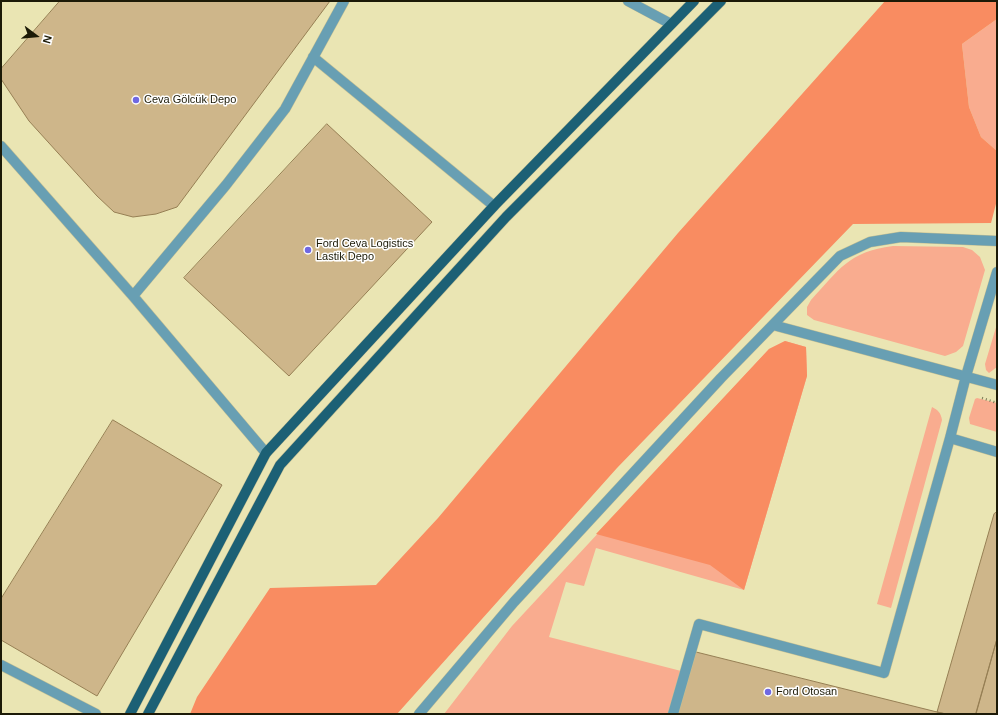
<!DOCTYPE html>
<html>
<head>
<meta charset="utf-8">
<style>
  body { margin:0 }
  #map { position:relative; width:998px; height:715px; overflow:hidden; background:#eae5b3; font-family:Helvetica,sans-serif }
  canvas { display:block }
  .frame { position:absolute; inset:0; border:2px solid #1c1a07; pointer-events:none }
  .north { position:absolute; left:16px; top:16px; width:40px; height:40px; -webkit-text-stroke:3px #fff; paint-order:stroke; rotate:106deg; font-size:11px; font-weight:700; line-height:16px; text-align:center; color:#1c1a07 }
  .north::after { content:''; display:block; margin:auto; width:14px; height:18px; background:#1c1a07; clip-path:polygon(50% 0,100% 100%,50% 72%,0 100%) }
</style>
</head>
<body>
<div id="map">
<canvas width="998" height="715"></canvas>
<div class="frame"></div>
<div class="north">N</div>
</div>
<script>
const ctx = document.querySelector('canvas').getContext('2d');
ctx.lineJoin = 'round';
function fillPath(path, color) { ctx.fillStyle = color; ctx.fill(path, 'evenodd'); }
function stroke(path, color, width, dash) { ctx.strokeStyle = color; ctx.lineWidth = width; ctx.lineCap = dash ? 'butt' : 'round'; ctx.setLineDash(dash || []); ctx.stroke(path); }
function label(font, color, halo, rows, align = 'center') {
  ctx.font = font + ' Helvetica,sans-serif'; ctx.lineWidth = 3; ctx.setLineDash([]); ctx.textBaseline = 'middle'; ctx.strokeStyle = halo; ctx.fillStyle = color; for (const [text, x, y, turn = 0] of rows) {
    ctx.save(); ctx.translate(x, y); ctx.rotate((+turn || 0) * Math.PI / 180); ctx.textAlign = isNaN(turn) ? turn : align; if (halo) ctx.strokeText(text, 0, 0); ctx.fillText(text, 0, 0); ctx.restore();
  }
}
fillPath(new Path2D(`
  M997,19V151L981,137L969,107L962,44Z
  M893,246L963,247L972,250L980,257L985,270L963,346L956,352L945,356L814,320L807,315V307L811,300C840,269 848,252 893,246Z
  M997,324V367L989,373L986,370L985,364Z
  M785,341L806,347L807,376L744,590L596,548L584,586L566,582L549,637L685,672L673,714H444L512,626L769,349Z
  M977,398L997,403V432L970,424L969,418L975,399Z
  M932,407C938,410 941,413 942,420L891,608L877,604Z`), '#f9ac8f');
fillPath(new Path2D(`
  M885,1H997V19L962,44L969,107L981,137L997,151V200L991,223L853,224L617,468L397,714H190L197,697L270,588L376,585L438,518L678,233Z
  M785,341L806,347L807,376L744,590L710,565L596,534L769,349Z`), '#f98c61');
const building = new Path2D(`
  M60,1H330L177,207L156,214L133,217L114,212L97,196L29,121L1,79V69Z
  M327,124L432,222L289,376L184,278Z
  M113,420L222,485L97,696L1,640V599Z
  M997,512V639L976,714H946L937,712L994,514Z
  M997,639V714H976Z
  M692,651L937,712L946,714H673Z`);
fillPath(building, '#ceb68a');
stroke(building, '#967f54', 1);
const minor = new Path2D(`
  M628,1L671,24
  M313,57L494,206
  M1,146L133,296L266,453
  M133,296L226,185L285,109L344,1
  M773,325L997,385
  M950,438L966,376L997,272
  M1,665L96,714
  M419,714L514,602L721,378L840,256L870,242L901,237L997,241
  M673,714L699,624L884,673L950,438L997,452`);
const major = new Path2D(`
  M130,714L266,453L494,206L694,1
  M148,714L280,465L506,217L721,1`);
stroke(minor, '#c5c094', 11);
stroke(major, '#c5c094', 11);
stroke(new Path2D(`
  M982,398L997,403`), '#7b7856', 2.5, [1, 3]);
stroke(minor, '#689fb3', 10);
stroke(major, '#1c6075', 10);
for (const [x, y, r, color] of [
  [136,100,4,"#6f68e2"],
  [308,250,4,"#6f68e2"],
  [768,692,4,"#6f68e2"]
]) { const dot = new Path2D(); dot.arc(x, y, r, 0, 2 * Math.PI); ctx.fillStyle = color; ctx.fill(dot); stroke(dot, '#fff', 1.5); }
label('11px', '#1c1a07', '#fff', [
  ["Ceva Gölcük Depo",144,100],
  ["Ford Ceva Logistics",316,244],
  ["Lastik Depo",316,257],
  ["Ford Otosan",776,692]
], 'left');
</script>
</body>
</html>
